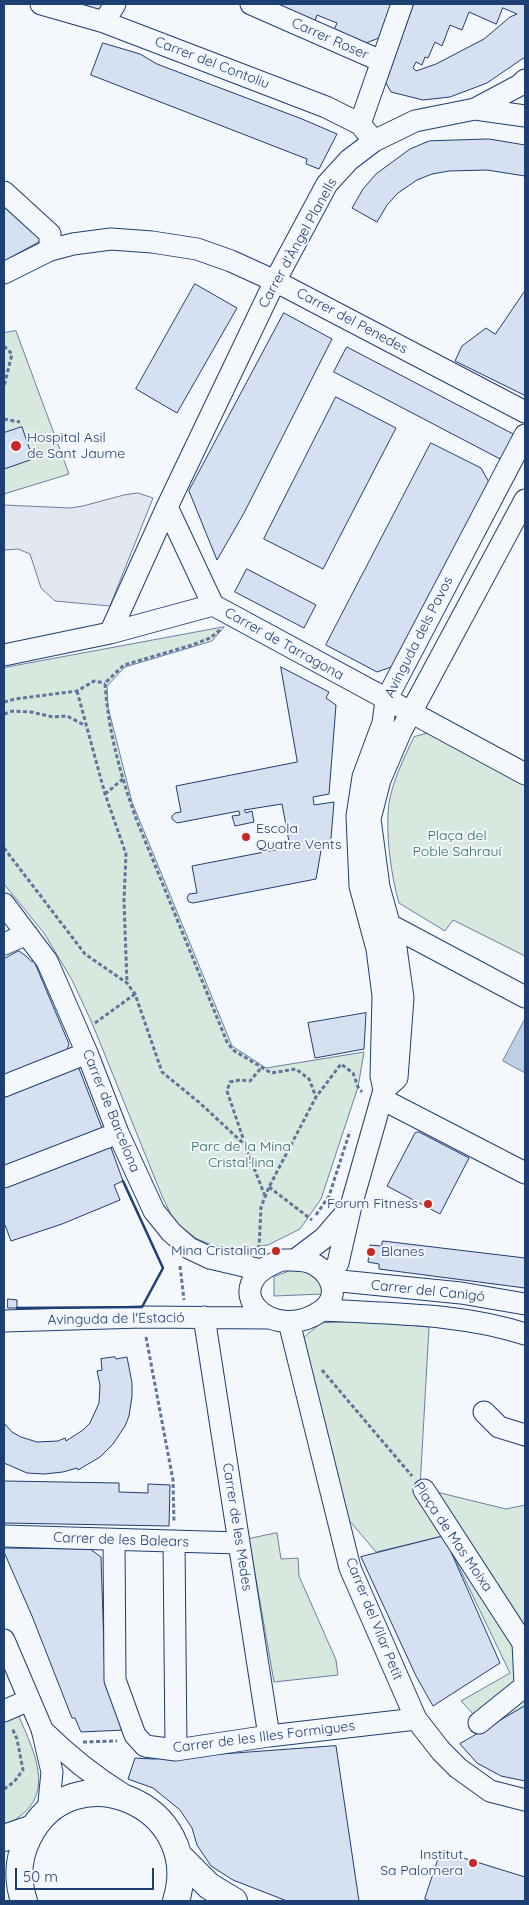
<!DOCTYPE html>
<html>
<head>
<meta charset="utf-8">
<style>
  body { margin:0 }
  #map { position:relative; width:529px; height:1905px; overflow:hidden; background:#f4f7fb; font-family:Quicksand,sans-serif }
  canvas { display:block }
  .frame { position:absolute; inset:0; border:5px solid #1d3f73; pointer-events:none }
  .scale { position:absolute; left:15px; top:1868px; width:139px; height:22px; box-sizing:border-box; border:2px solid #1d3f73; border-top:0; padding-left:6px; font-size:15px; line-height:18px; white-space:nowrap; color:#1d3f73; -webkit-text-stroke:4px #f4f7fb; paint-order:stroke }
</style>
</head>
<body>
<div id="map">
<canvas width="529" height="1905"></canvas>
<div class="frame"></div>
<div class="scale">50 m</div>
</div>
<script>
const ctx = document.querySelector('canvas').getContext('2d');
ctx.lineJoin = 'round';
function fillPath(path, color) { ctx.fillStyle = color; ctx.fill(path, 'evenodd'); }
function stroke(path, color, width, dash) { ctx.strokeStyle = color; ctx.lineWidth = width; ctx.lineCap = dash ? 'butt' : 'round'; ctx.setLineDash(dash || []); ctx.stroke(path); }
function label(font, color, halo, rows, align = 'center') {
  ctx.font = font + ' Quicksand,sans-serif'; ctx.lineWidth = 4; ctx.setLineDash([]); ctx.textBaseline = 'middle'; ctx.strokeStyle = halo; ctx.fillStyle = color; for (const [text, x, y, turn = 0] of rows) {
    ctx.save(); ctx.translate(x, y); ctx.rotate((+turn || 0) * Math.PI / 180); ctx.textAlign = isNaN(turn) ? turn : align; if (halo) ctx.strokeText(text, 0, 0); ctx.fillText(text, 0, 0); ctx.restore();
  }
}
const green = new Path2D(`
  M16,331L69,474L4,494V333Z
  M224,627L212,641L125,667L107,686L108,707L132,802L232,1046L266,1068L364,1052L358,1087L321,1199L300,1229L268,1245L243,1249L214,1246L197,1239L174,1221L162,1196L92,1023L72,980L44,933L4,884V668Z
  M432,732L525,781V956L453,920L445,931L399,903C391,876 385,831 389,803C393,780 404,758 414,737Z
  M297,1268H302L320,1279L323,1294L274,1296V1277Z
  M368,1321L429,1327L420,1488L506,1509L525,1505V1706L487,1729L461,1701L510,1673L444,1536L376,1552L343,1513L303,1338L321,1323Z
  M277,1533L281,1559L298,1558L299,1576L336,1660L338,1675L274,1682L249,1539Z
  M18,1714C31,1746 56,1790 20,1816C15,1820 10,1824 4,1826V1720Z`);
fillPath(green, '#d7e8df');
stroke(green, '#687fa3', 1);
const parking = new Path2D(`
  M138,493L153,498L110,606L55,601L41,588L30,554L18,549L4,550V505L70,508L83,506L124,495Z`);
fillPath(parking, '#e3e8f0');
stroke(parking, '#687fa3', 1);
const water = new Path2D(`
  M525,1019V1073L503,1061Z`);
fillPath(water, '#bed0e5');
stroke(water, '#687fa3', 1);
const building = new Path2D(`
  M75,4H105L101,8L97,10Z
  M274,4H391L379,38L366,43L334,30L337,23L317,15L315,21Z
  M414,4H525V57L487,83L450,97L423,100L391,92L386,83ZM503,8L517,14L510,17L484,39L436,64L416,71L413,68L416,62L422,65L425,57L428,58L435,42L442,46L450,25L462,30L469,12L496,24Z
  M103,43L140,54L157,64L302,119L337,134L319,169L306,164L307,159L91,75Z
  M489,139L525,145V176L487,170L449,171L432,174L417,180L398,193L387,205L377,222L352,208L363,189L376,174L410,149L429,141Z
  M4,201L41,235L39,242L4,261Z
  M195,284L237,308L177,413L136,389Z
  M525,291V394L524,395L455,361L462,346L486,328L495,334Z
  M284,313L332,339L244,513L217,560L189,491Z
  M347,347L517,436L504,461L334,372Z
  M336,397L396,428L323,569L264,539Z
  M22,427L33,459L4,469V433Z
  M431,443L481,468L491,486L397,665L377,672L326,645Z
  M247,569L316,605L304,628L235,592Z
  M281,667L329,692L326,698L336,705L329,794L313,797L314,805L334,802L330,850L322,845L316,879L193,903L189,902L187,898L189,894L197,893L192,866L290,847L282,804L244,810L246,813L252,811L254,822L235,826L232,816L240,815L239,811L177,823L172,819V816L175,813L181,812L176,786L297,762Z
  M19,951L26,956L32,962L34,961L69,1044L67,1050L4,1075V959Z
  M366,1013L364,1049L315,1058L308,1023Z
  M78,1066L102,1128L4,1167V1096Z
  M419,1132L469,1158L440,1214L387,1186L415,1133Z
  M110,1145L123,1181L114,1185L120,1200L62,1224L11,1241L5,1225L4,1226V1187Z
  M383,1241L525,1258V1288L379,1269V1264L368,1262L370,1245L381,1246Z
  M8,1299L17,1300V1308H8Z
  M115,1357L116,1359L127,1357L132,1383V1396L129,1416L125,1426L113,1444L100,1457L78,1470L77,1468L63,1472L44,1474L27,1473L4,1463V1423L12,1432L21,1437L37,1442L58,1441L65,1438L66,1441L83,1430L90,1423L99,1403L100,1385L97,1371L102,1370L101,1359Z
  M4,1481L119,1483V1492L148,1493V1484L170,1485L169,1526L4,1523Z
  M444,1536L500,1663L433,1706L416,1676L361,1557Z
  M7,1548L90,1549L101,1557L105,1678L124,1730L81,1732L75,1718H72L32,1616L4,1552V1549Z
  M525,1706V1781L501,1776L477,1763L460,1744Z
  M336,1746L359,1901H287L233,1880L211,1866L197,1845L192,1828L180,1810L153,1788L128,1779L135,1758L153,1759Z
  M441,1851L525,1877V1901H430L425,1899Z`);
fillPath(building, '#d5e0f0');
stroke(building, '#1d3f73', 1);
const minor = new Path2D(`
  M41,4L104,22L326,107L360,124L374,141
  M251,4L381,61
  M104,22L115,4
  M475,109L525,116
  M360,124L402,4
  M4,192L50,234V250
  M4,273L50,250L73,244L111,239L152,242L197,249L231,261L275,281L525,412
  M167,507L213,605
  M110,633L167,507L275,281L327,184L349,160L374,141L415,121L475,109L520,85L525,80
  M4,655L110,633L213,605L525,774
  M4,904L47,961L87,1053L118,1133L154,1211L171,1232L189,1248L210,1258L261,1270
  M381,924L390,925L525,997
  M4,944L27,934
  M4,1086L87,1053
  M384,1090L397,1078L403,998L396,948L379,887L370,819L380,780L401,731L525,500
  M382,1099L525,1173
  M4,1177L118,1133
  M282,1260C291,1260 300,1259 309,1262C330,1269 343,1296 321,1311C271,1346 212,1285 282,1260Z
  M295,1260L324,1238L349,1209
  M329,1277L338,1263L351,1206L384,1090L381,1076L383,996L377,949L360,886L357,816L363,777L383,723L386,700L525,435
  M331,1280L461,1293L525,1304
  M323,1310C391,1314 460,1313 525,1334
  M204,1317L269,1736
  M4,1321L142,1317L267,1318
  M289,1322L350,1568L416,1719L441,1751L458,1768L490,1791L525,1800
  M484,1412L499,1427L525,1435
  M424,1490L523,1643L525,1684
  M4,1536L239,1543
  M114,1540L115,1680L135,1735L145,1746L176,1750L269,1736L416,1719
  M174,1541L176,1750
  M4,1640L42,1729L52,1772L48,1812
  M4,1711L29,1700
  M479,1723L525,1686
  M42,1730C67,1755 93,1776 124,1795`);
const major = new Path2D(`
  M4,1838L33,1828
  M179,1856L209,1886L234,1901
  M24,1901C17,1880 18,1858 28,1838C71,1749 206,1804 176,1901`);
stroke(minor, '#1d3f73', 23);
stroke(major, '#1d3f73', 28);
stroke(new Path2D(`
  M4,346L12,354L4,386
  M4,419L20,422
  M220,630L210,638L192,645L124,665L105,683C108,731 121,777 137,821L227,1042L233,1050L271,1073L296,1069L309,1079L316,1097
  M77,691L105,794L126,854L124,901L127,983
  M4,702L15,699L77,691L94,681L105,683
  M4,714L13,711L31,712L53,717L67,716L86,726
  M105,794L123,779
  M4,848L85,954L127,983L135,994L162,1072L201,1104L245,1145L265,1196
  M95,1023L135,994
  M245,1144L227,1091L230,1082L240,1080L250,1081L261,1068
  M269,1187L312,1220
  M316,1215L329,1196L350,1131
  M259,1249L261,1207L269,1187L316,1097L341,1064L353,1073L358,1087L362,1092
  M180,1266L184,1300
  M146,1337L173,1480L174,1523
  M322,1370L412,1476
  M83,1742L117,1741
  M4,1789L14,1782L23,1770L17,1739L12,1728`), '#5e769c', 3, [4, 2.5]);
stroke(minor, '#f4f7fb', 21);
stroke(major, '#f4f7fb', 26);
stroke(new Path2D(`
  M17,1308L142,1307L163,1268L123,1181`), '#1d3f73', 2.5);
for (const [x, y, r, color] of [
  [16,446,6,"#c62828"],
  [246,837,5,"#c62828"],
  [428,1204,5,"#c62828"],
  [276,1251,5,"#c62828"],
  [371,1252,5,"#c62828"],
  [473,1863,5,"#c62828"]
]) { const dot = new Path2D(); dot.arc(x, y, r, 0, 2 * Math.PI); ctx.fillStyle = color; ctx.fill(dot); stroke(dot, '#f4f7fb', 2); }
label('14px', '#1d3f73', '#f4f7fb', [
  ["Carrer Roser",330,39,24],
  ["Carrer del Contoliu",212,63,21],
  ["Carrer d'Àngel Planells",298,243,-61],
  ["Carrer del Penedes",352,321,28],
  ["Avinguda dels Pavos",419,637,-63],
  ["Carrer de Tarragona",284,644,29],
  ["Carrer de Barcelona",111,1111,68],
  ["Carrer del Canigó",428,1291,6],
  ["Avinguda de l'Estació",116,1319,-1],
  ["Carrer de les Medes",237,1527,81],
  ["Plaça de Mas Moixa",453,1537,56],
  ["Carrer de les Balears",121,1540,2],
  ["Carrer del Vilar Petit",374,1619,68],
  ["Carrer de les Illes Formigues",264,1737,-7]
]);
label('14px', '#1d3f73', '#f4f7fb', [
  ["Hospital Asil",27,438],
  ["de Sant Jaume",27,454],
  ["Escola",256,829],
  ["Quatre Vents",256,845],
  ["Forum Fitness",418,1204,"right"],
  ["Mina Cristalina",266,1251,"right"],
  ["Blanes",381,1252],
  ["Institut",463,1855,"right"],
  ["Sa Palomera",463,1871,"right"]
], 'left');
label('14px', '#2c6c60', '#f4f7fb', [
  ["Plaça del",457,836],
  ["Poble Sahrauí",457,852],
  ["Parc de la Mina",241,1147],
  ["Cristal·lina",241,1163]
]);
</script>
</body>
</html>
